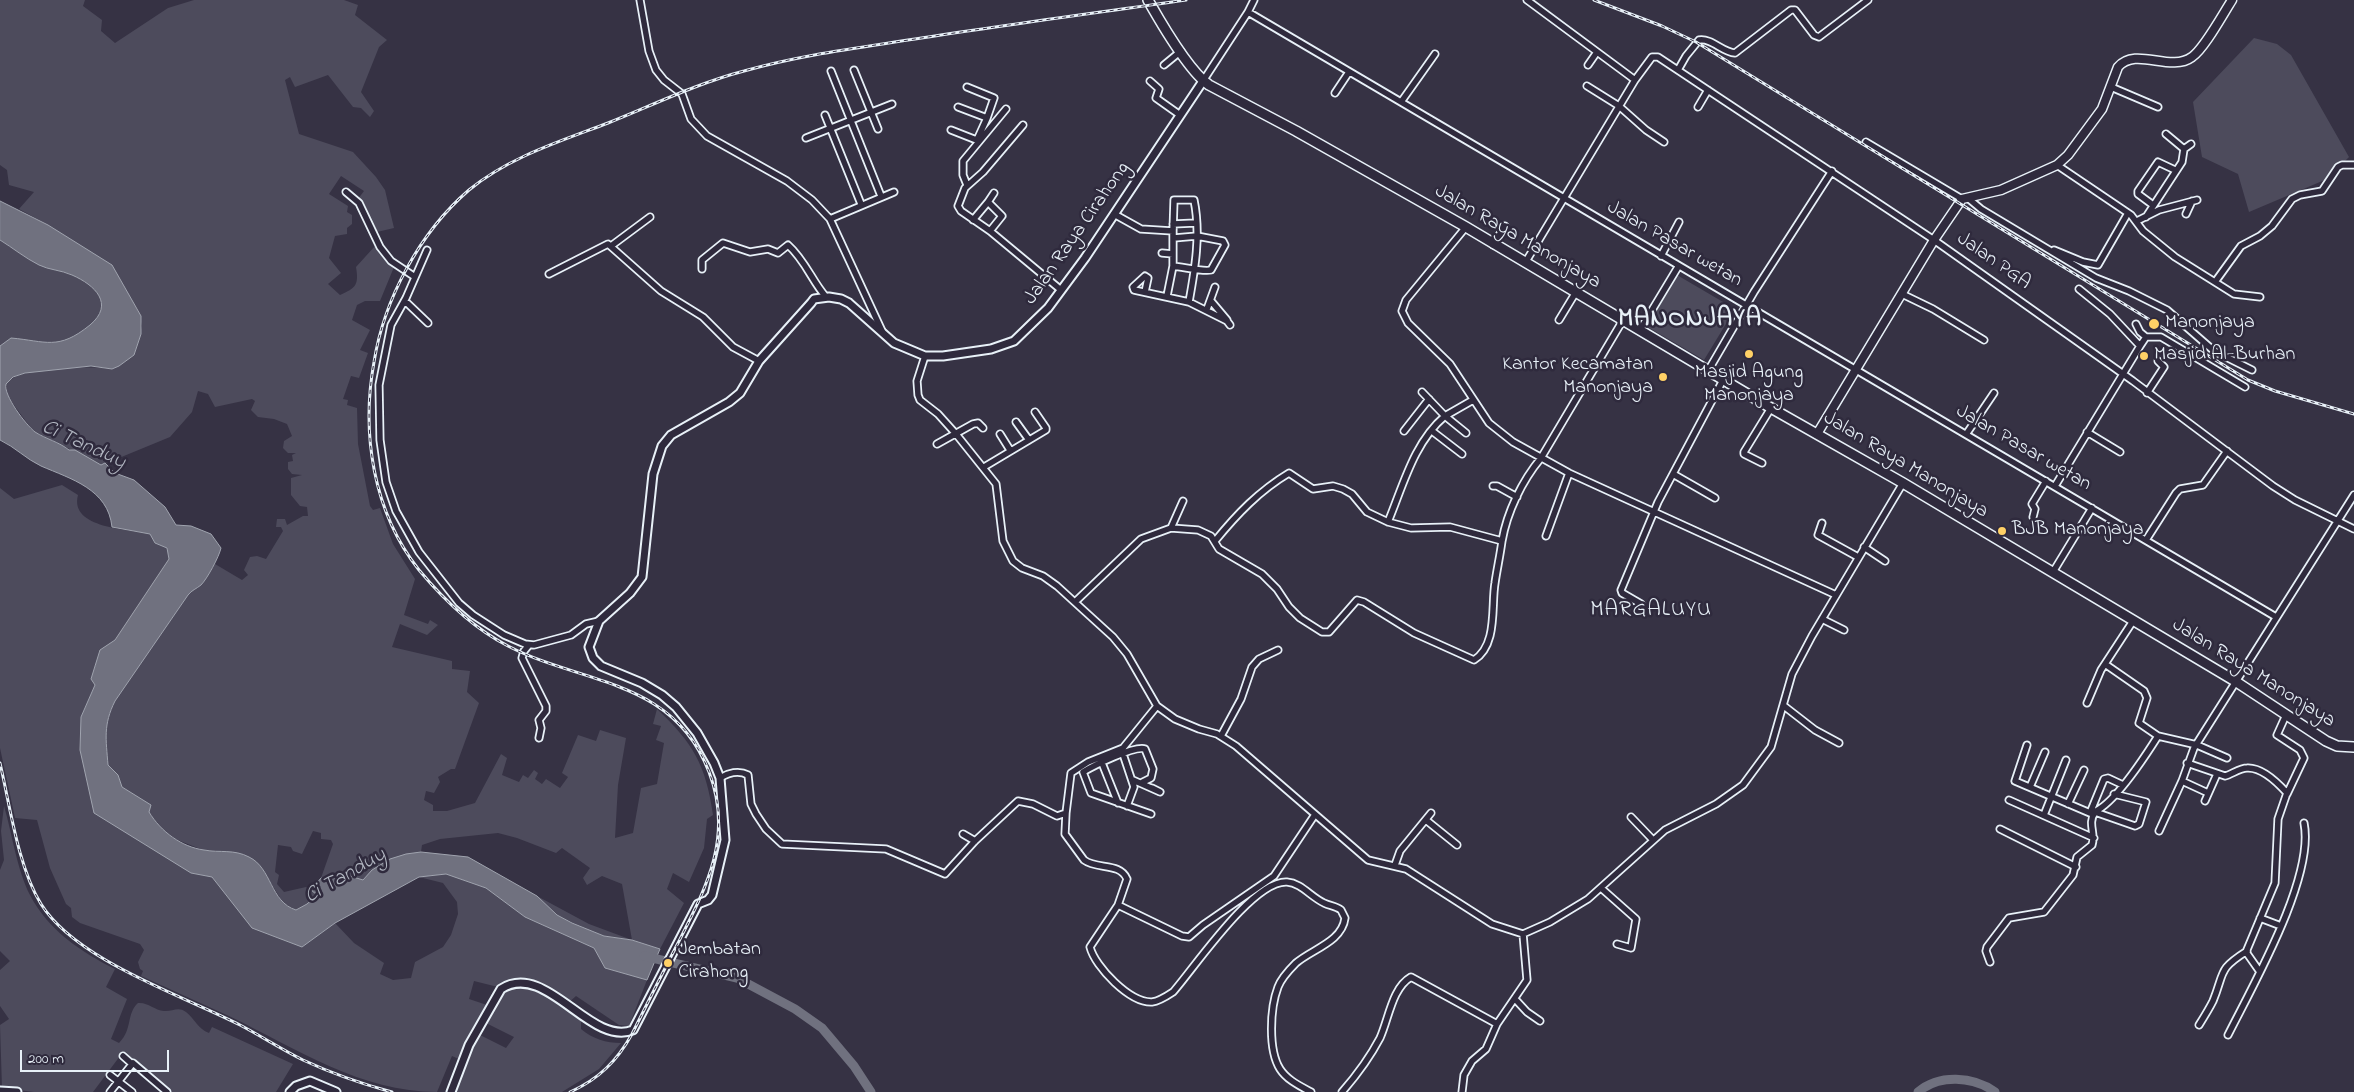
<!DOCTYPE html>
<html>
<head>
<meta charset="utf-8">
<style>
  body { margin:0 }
  #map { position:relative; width:2354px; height:1092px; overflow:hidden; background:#363244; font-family:"Indie Flower",sans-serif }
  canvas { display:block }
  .scale { position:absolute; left:20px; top:1050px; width:149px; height:22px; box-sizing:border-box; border:2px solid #e8f1f8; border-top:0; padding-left:6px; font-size:15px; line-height:18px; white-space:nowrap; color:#e8f1f8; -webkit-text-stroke:4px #2f2a3d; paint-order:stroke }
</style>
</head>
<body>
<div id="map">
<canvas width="2354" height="1092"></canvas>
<div class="scale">200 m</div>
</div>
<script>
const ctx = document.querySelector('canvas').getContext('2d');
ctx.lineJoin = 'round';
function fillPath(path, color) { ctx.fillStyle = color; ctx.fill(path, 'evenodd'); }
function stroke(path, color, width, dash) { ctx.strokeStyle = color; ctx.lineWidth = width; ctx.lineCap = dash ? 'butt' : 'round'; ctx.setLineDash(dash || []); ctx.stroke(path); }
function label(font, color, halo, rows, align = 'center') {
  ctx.font = font + ' "Indie Flower",sans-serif'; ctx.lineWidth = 5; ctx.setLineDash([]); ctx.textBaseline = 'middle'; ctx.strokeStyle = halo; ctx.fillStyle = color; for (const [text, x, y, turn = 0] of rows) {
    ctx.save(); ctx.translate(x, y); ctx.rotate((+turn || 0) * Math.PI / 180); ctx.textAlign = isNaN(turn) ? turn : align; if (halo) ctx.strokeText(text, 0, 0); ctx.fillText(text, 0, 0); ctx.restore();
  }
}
fillPath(new Path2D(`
  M0,0H85L83,6L102,20L101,31L115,43L168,8L194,0H344L358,5L355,15L387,40L379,47L361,92L374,111L370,117L361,108L353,107L328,75L295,87L290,77L285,80L299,134L353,152L376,177L385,190L394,228L377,232L374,225L371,226L358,199L364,191L341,176L329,194L348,206L347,212L352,215V224L347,228V234L335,236L329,258L341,273L328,284L340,295C356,288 359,285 356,267L375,246L394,267L380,301H365L357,305L352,320L370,330L360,350L368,353L359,378L351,376L343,399L348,400L347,405L357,408L358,444L370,506L373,510L380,508L393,544L415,579L404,615L428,624L430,620L438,625L427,635L400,624L392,647L452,661V669L470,671L467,692L479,703L455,769H451L438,777L440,782L434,793L426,791L424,800L433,805V811H447L475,803L501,754L507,758L502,775L519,782L523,775L528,778L534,770L538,773L535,779L542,784L546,779L560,788L568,777L562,773L578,735L596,741L600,730L626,738L618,785L615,838L633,833L641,788L657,784L664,743L656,740L661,726L653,724L657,709C693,743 706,765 713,815L707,819L704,848L689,882L673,873L667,889L684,903L660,949L633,940L604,936L573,923L557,915L537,896L589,924L632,940L622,884L602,876L587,885L583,878L590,868L562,848L556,853L517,838L498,833L440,839L422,845L421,852C400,855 378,864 363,880L350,876L321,878L333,844L331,840L321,839V833L313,831L302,854L293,851L291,847L278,845L275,872L279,875L277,884L284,892L306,887L318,895L307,904L296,910L289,908L282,901L262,869L219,851L203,850L175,839L164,831L132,793L122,787L118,775L108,765C105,737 103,727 115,701L188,595L194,588L201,585L215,564L242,580L248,575L244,570L250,557L257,556L266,559L283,531L281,527H276L277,519H285L287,525L303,516H308L307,507L300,506L291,495V478L302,475L292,474L288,469V462L293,461L292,455L296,453H288L283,448L284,441L292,436L287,424L274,419L258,417L251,410L255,401L252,399L215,407L208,394L198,391L192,412L170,437L102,465L33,431L8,397L6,384C20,365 89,366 112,369L134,355L142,326L138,310L124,290L48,225L19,209L34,192L9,185L7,170L0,165Z
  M2254,38L2277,44L2291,55L2349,157L2327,179L2249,212L2238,174L2202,157L2193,102Z
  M0,240C13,248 25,258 39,265C49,270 61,270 72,275C95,284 115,304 90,325C59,351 46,341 11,338L0,346Z
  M1677,275L1735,309L1704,360L1646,326Z
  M62,485L78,495C69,529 130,529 150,534L155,543L167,548L169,559L115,640L100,651L91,679L95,685L81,717L80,750L191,873L212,877L253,928L302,947L335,923L354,943L384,963L380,974L393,980L411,978L415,962L443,947L451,935L458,914L457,902L443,883L419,877L446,874L486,888L525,917L594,948L605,968L647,980L629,1026L619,1025L576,996L568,1003C543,989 526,973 498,987L474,981L469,999L487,1005L461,1060L452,1056L437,1092C361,1092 297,1049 231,1017C201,1003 171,990 141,976L143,971L140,969L138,962L144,950L140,944L80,923L72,917L71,908L66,904L50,868L37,820L15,818L0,748V488L14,499Z
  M4,806C12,833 17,870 30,895C48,930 81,952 115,969L106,987L127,999L111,1039L119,1043C133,1029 126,1014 138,1003C148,1002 154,1010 164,1011C172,1012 178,1006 186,1012C195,1019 198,1029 209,1033L212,1027L293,1064L276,1092H171L123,1052L93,1092H34L2,1088L0,1025L9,1019L0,1006V970L10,961L0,951V870L4,860L1,831Z
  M510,985C543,990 553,998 581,1016V1029C593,1039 606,1043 621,1043L599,1069L562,1092H453L478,1034L506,1048L514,1037L484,1022L502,990Z`), '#4d4b5c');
const water = new Path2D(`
  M0,201L48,225L112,265L141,316V334L134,355L119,366L112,369L91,366L25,373L13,377L6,384C3,395 26,425 35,432C46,439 59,442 69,450H75L101,465L105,463L115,473L134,480L165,507L176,525L191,526L211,534L221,548C219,557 207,579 201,585C196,589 192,590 188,595L115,701C103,725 106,739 108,765L118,775L122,787L151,805L149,812C161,832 182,847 204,850C220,853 234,849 249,857C272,868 270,902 296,910L307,904L317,895L311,890L321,878L350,876L363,880L372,870L390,859L406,854L421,852L468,857L537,896L557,915L572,923L604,936L632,940L660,949L647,980L605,968L594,948L525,917L486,888L446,874L419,877L335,923L302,947L252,928L212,877L191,873L94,813L80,750L81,717L95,685L91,679L100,650L115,640L169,559L167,548L155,543L150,534L112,527C108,489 71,479 41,466C26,459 15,447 0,440V346L11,338C46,341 58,351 90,325C115,304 95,285 72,275C61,270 49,270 39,265C25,258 13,248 0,240Z`);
fillPath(water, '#70717f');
stroke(water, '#a0a4af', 1);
stroke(new Path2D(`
  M644,956L737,978L795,1009L822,1028L854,1066L871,1092
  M1918,1092C1939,1074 1973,1076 1995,1092`), '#70717f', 9);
const minor = new Path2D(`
  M640,0L649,51L656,70L664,80L682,94L691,119L707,136L787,181L812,200L830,219L882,331
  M1254,0L1248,12L2276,617
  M1527,0L1635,80
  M1164,65L1181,51
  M1588,65L1597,52
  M854,70L878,129
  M1678,70L1686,56L1699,40C1712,38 1722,52 1735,53L1791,10H1795L1814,35L1819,37L1868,0
  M831,71L881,196
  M1150,81L1159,89L1156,98L1180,115
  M1203,81L1248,12
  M1587,86L1619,106L1646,130L1664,142
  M967,87L994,98L987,118
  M2111,87L2158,107
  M1335,93L1349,72
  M1401,102L1435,54
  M958,107L987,118L977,140
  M1698,107L1708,90
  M825,115L861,204
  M1023,125L983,172L965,188L958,206L961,211L990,231L1061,290
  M951,130L979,141
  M2166,134L2184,149
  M806,138L892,104
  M1866,142L1962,199
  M2057,165L2131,215L2143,231L2175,257L2234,294L2260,297
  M967,185L963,175V161L1006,109
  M346,192L359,203L380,247L391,261L415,277
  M1969,199L1981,209L2096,278L2129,291L2167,310L2214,351L2252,370
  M2153,205L2138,194V191L2158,162L2175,170
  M1114,214L1141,229L1173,231V266L1167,296
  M2186,214L2192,201
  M2146,217L2182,162L2184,149L2191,144
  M830,219L894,192
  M973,220L988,202
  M2137,221L2159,210L2197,200
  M1173,224L1195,223
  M1466,227L1406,300L1402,311L1408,323L1450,364L1489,423L1513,442L1569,473L1836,595
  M990,231L1002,216L988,202L994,193
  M1173,231L1174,200H1194C1201,234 1195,269 1189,302
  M1493,245L1505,226
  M611,246L650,217
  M427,250L406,298L391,325L379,385L380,440L386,482L396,511L419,552L459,603L473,615L504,635L525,644L534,645L571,635L586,624L599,621
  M2054,250L2083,262L2098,265L2128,213
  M1162,253L1173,254
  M1661,256L1679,222
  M1525,263L1635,80L1652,57H1658L1934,240L2133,381L2273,486L2295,500L2354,529
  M1173,266C1184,267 1203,272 1211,270L1225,245L1223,241L1197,236L1174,238
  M702,269V260L723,243L750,252L768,249L778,253L788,245C805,260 812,281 826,297
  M549,274L608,244L661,291L703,317L733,347L759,361
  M2215,282L2241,246L2260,236L2272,226L2292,199L2300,195L2322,191L2338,167L2342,165H2354
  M1145,292L1148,278L1145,276L1133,287L1134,290L1189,302L1227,321L1230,325
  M1902,294L1933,309L1984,340
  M405,301L428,323
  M1211,301L1227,320
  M1207,309L1215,287
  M1559,320L1576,292
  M2136,324L2140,332L2146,337
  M1640,330L1678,267
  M2140,346L2146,337H2161L2245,387
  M925,356L917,381L918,395L920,400L938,414L956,434L996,484L1003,541L1013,561L1022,568L1043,576L1057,586L1113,637L1127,654L1157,706L1175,719L1199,729L1217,734L1236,746L1368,860L1406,869L1492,924L1523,934L1550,922L1588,899L1665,830L1716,804L1743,785L1771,747L1792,674L1812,636L1903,483
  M1708,371L1754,292L1832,171
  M1422,392L1445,416L1473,400
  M2147,393L2164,367L2158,361
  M1016,422L1029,440
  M1404,431L1429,399
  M1432,431L1462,454
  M2087,432L2120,452
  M1967,433L1994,393
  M1000,434L1010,450
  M937,444L973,424L978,423L983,428
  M1762,463L1744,454V452L1771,408
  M984,467L1046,430V428L1035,412
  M1673,474L1715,498
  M1493,486H1497L1517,497
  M2055,486L2140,346L2110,314L2079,289
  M2033,517L2035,509L2032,504L2046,481
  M1388,522C1403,486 1414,442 1445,416L1466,433
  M1822,523L1818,535L1858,557
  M1171,528L1183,501
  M1546,536L1569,473
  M2146,540L2176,493L2180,489L2203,485L2227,451
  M1215,541C1237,514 1259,491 1289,473L1313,489L1333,486L1343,489L1352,494L1367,512L1388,522L1411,528L1450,527L1502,541C1507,512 1522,481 1541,458L1623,320
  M1864,547L1885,561
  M2053,572L2092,508
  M1075,602L1141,539L1171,528L1198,530L1211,536L1219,549L1262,574L1277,589L1289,607L1300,618L1322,632H1329L1357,600L1364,602L1414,633L1474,660C1498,645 1491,606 1495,583C1497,569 1500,556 1502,541
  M1641,604L1622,593L1621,590L1658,502L1723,380
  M1822,619L1844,630
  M529,645L524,651L522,658L546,706V711L539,720L541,728L539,738
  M2105,664L2144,691L2147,698L2139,723L2158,736
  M2087,703L2101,670L2133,621
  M1784,706L1815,730L1839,743
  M2286,715L2277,735L2300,750L2304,758L2287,794
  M1221,736L1241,699L1252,667L1259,659L1278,650
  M2027,745L2015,781L2090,813C2111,810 2146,755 2158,736L2197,745L2227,758
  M1122,751L1134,787L1127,806
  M1102,763L1118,803
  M2187,763L2225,776C2232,774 2240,768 2247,768C2262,767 2278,783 2287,793L2278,819L2275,883L2246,952L2260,972
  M720,778C728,773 739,770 748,775L751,804L756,814L766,829L782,844L886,849L945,874L975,841L1018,801L1033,804L1057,816L1066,813L1071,773L1088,762L1123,748L1157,706
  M1133,780L1160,792L1152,788
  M2182,781L2208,793
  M1141,783L1151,778L1153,769L1145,749C1135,745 1093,766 1083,772L1091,793L1151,814
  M2030,787L2045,752
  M2009,800L2094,838
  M2205,801L2217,774
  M2068,804L2084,770
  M1066,813L1065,834L1084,860C1097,870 1120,862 1127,879L1118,905L1090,947C1095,967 1130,1003 1152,1002C1160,1001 1167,996 1173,992C1195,967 1253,880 1287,882C1301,883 1311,897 1324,903C1330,906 1336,906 1341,910L1345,918C1342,942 1312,949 1296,963C1290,969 1281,979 1278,987C1270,1008 1268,1050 1280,1069C1287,1080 1300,1086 1311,1092
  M2090,813L2104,779L2108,778L2123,785
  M2044,815L2066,760
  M1631,817L1653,840
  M1426,820L1457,845
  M2000,829L2076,867
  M2159,831L2182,781L2194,748L2354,495
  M963,834L975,841
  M1395,865L1400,851L1431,813
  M1601,888L1636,919L1631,948L1617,944
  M1118,905L1182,936L1189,937L1203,925L1274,876L1314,816
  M2260,918L2281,926
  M1990,962L1986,951L1987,947L2009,918L2044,912L2073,875L2077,857L2092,845C2096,833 2087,824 2095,812L2135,826L2139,824L2146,802L2114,794
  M1515,999L1527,1012L1540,1021
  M2199,1025C2204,1017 2209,1009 2213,1001C2225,972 2217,970 2247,951
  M2228,1035C2253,985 2315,877 2304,823
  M123,1056L132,1064
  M110,1075L132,1092
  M110,1092L133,1063L167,1092
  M1342,1092C1356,1076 1370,1057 1380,1038C1389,1018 1392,988 1411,977L1497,1024
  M1462,1092L1464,1075L1472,1061L1486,1049L1497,1024L1527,980L1523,934`);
const tertiary = new Path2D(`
  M0,1091L17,1092
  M290,1092L296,1086L310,1081L336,1092
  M451,1092L469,1045L501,989C546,960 590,1047 633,1030L698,904L708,900L712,895L725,840L720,778L714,763L697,733L676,707L662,695L642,683L601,666L593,658L589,647L599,621L630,593L642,577L653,474L662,446L671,435L729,402L740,393L759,361L811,303L814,299L829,297L841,299L849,303L894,343L925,356H943L991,349L1014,341L1048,308L1085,258L1203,81`);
const secondary = new Path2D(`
  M1817,434L1934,240L1962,199L2001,190L2057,165L2068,155L2102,109L2118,67C2136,46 2170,73 2192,57C2204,49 2223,14 2232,0`);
const primary = new Path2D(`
  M1148,0C1161,23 1189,71 1209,85L1296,131L1466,227L1771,408L1903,483L2235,681L2326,741L2337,746L2354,747`);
stroke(minor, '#e8f1f8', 9);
stroke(tertiary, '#e8f1f8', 11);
stroke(secondary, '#e8f1f8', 11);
stroke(primary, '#e8f1f8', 12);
stroke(minor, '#2f2a3d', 5.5);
stroke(tertiary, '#2f2a3d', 7);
stroke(secondary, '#2f2a3d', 8);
stroke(primary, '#2f2a3d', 9);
const rail = new Path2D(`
  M1594,0L1662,26L1696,42L2248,380L2275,391L2354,414
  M0,763C10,806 18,867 41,904C76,960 181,995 240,1025C261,1036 281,1049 303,1060C331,1073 362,1084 392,1092
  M570,1092C599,1079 617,1061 632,1034C647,1004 662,974 677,945C706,888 734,837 709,772C673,678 583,685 508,646C473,628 444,600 419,570C373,512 361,433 374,362C384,299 420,232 469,190C509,157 561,141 608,123C653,105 698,83 744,71C800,55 857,48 915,39C1005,25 1095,13 1186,0`);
stroke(rail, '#e8f1f8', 3);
stroke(rail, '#2f2a3d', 1, [4]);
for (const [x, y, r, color] of [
  [2154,324,6,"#ffd166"],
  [1749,354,5,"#ffd166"],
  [2144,356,5,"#ffd166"],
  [1663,377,5,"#ffd166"],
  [2002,531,5,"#ffd166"],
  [668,963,5,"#ffd166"]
]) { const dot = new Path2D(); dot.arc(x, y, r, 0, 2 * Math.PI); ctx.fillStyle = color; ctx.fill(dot); stroke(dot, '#2f2a3d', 2); }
label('20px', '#e8f1f8', '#2f2a3d', [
  ["Jalan Raya Cirahong",1078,234,-55],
  ["Jalan Raya Manonjaya",1517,238,30],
  ["Jalan Pasar wetan",1674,245,30],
  ["Jalan PGA",1993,262,35],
  ["Jalan Pasar wetan",2023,449,30],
  ["Jalan Raya Manonjaya",1905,466,31],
  ["Jalan Raya Manonjaya",2253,674,32]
]);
label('20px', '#e8f1f8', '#2f2a3d', [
  ["Manonjaya",2165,324],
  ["Masjid Al-Burhan",2154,356],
  ["Kantor Kecamatan",1653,366,"right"],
  ["Manonjaya",1653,389,"right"],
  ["Masjid Agung",1749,374,"center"],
  ["Manonjaya",1749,397,"center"],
  ["BJB Manonjaya",2012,531],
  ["Jembatan",678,951],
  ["Cirahong",678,974]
], 'left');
label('italic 21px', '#b2b7c2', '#2f2a3d', [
  ["Ci Tanduy",83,446,25],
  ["Ci Tanduy",346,877,-30]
]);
ctx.letterSpacing = '1px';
label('22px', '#e8f1f8', '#2f2a3d', [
  ["MARGALUYU",1651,611]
]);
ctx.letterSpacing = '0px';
ctx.letterSpacing = '1px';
label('bold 25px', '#e8f1f8', '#2f2a3d', [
  ["MANONJAYA",1690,321]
]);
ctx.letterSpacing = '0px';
</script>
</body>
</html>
